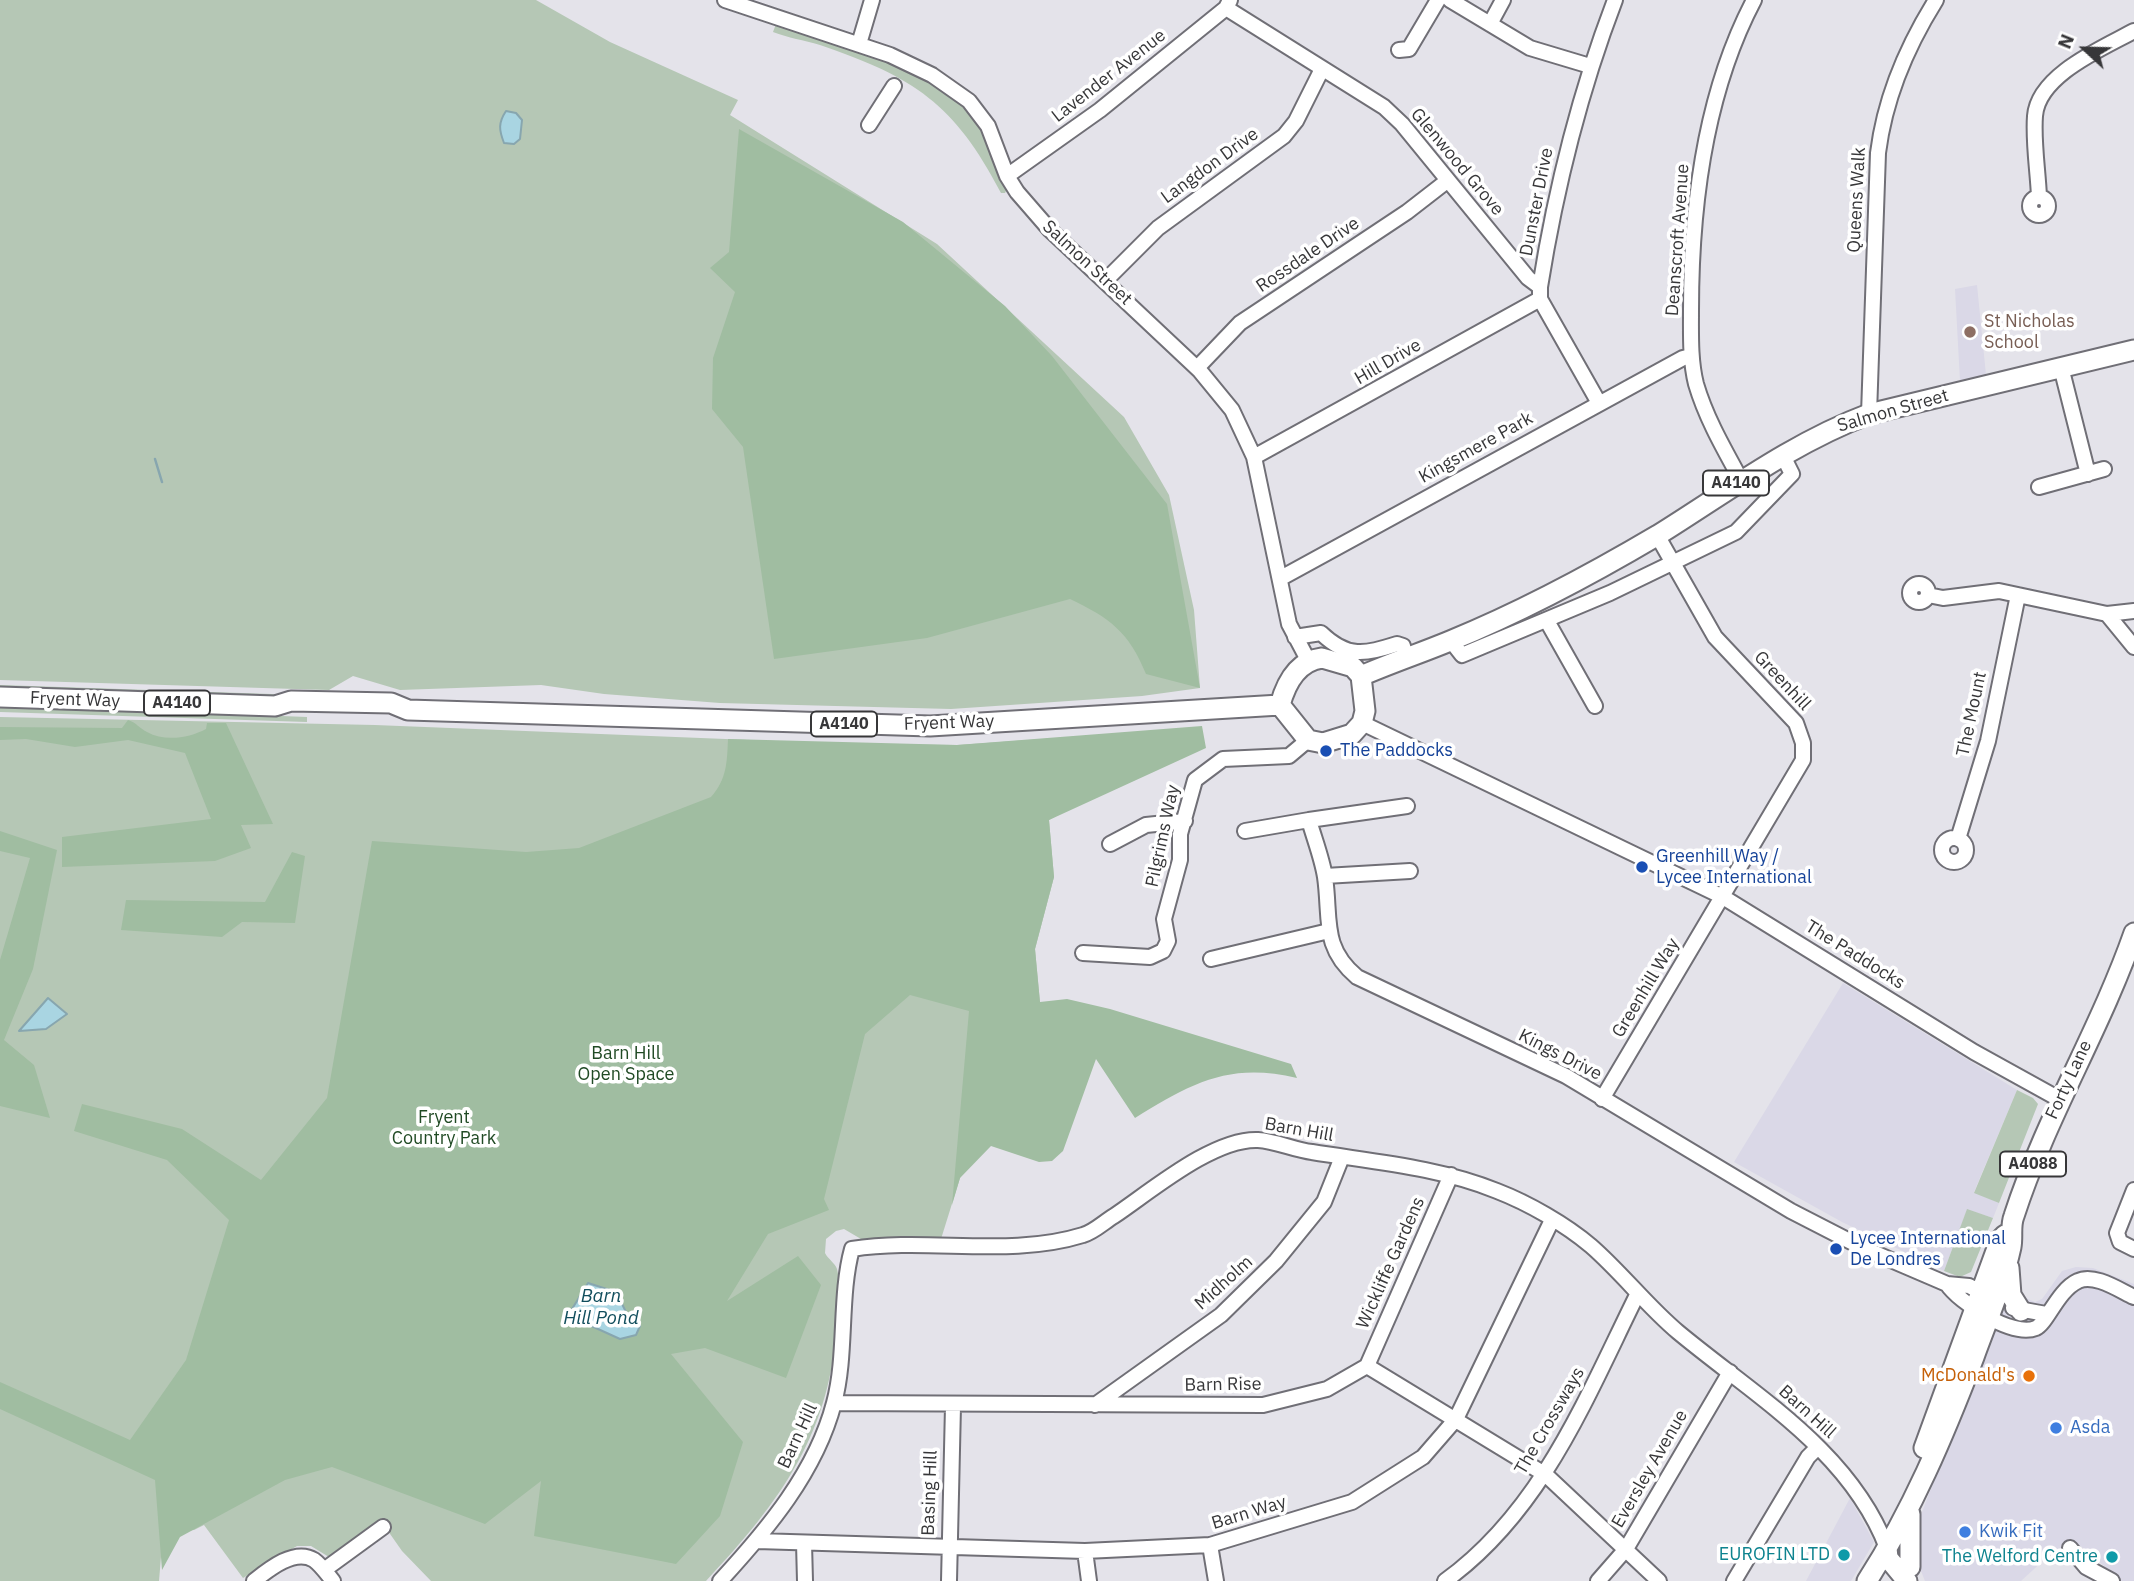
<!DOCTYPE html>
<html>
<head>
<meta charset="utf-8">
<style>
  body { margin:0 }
  #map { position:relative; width:2134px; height:1581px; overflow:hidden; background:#e4e3ea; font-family:"IBM Plex Sans",sans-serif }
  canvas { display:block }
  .north { position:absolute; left:2050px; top:14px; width:70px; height:70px; -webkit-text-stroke:5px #fff; paint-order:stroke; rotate:292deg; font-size:19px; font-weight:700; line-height:28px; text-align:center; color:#373739 }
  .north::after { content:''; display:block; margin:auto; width:24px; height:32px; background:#373739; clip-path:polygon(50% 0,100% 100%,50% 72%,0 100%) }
</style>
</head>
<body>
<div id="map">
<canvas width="2134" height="1581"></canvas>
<div class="north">N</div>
</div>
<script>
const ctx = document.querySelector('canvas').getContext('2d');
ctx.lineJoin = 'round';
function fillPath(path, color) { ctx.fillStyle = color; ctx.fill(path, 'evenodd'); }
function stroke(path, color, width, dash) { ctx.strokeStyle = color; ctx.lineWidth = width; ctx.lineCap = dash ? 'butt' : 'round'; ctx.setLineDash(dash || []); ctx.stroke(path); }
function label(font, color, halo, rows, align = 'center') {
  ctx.font = font + ' "IBM Plex Sans",sans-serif'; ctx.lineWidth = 7; ctx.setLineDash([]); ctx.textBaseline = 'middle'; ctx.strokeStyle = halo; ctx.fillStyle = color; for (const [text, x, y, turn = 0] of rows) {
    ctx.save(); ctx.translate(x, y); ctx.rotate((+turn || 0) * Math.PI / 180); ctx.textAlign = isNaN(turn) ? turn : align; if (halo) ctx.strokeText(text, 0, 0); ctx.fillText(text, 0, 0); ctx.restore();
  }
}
fillPath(new Path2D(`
  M1977,285L1986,375L1960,381L1955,289Z
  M1843,983L2017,1090L1974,1192L1999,1203L1993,1218L1967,1210L1944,1271L1842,1222L1734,1162Z
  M2076,1267L2093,1268L2134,1284V1581H2122L2073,1540L2045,1559L2021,1581H1925L1913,1551L1914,1534L1950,1437L1964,1411L1992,1328L1999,1326L2007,1290L2035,1302L2042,1299L2062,1271Z
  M1850,1498L1874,1542L1851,1581H1806Z`), '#dad8e7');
fillPath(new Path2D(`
  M0,0H536L610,42L738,100L730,115L937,244L1124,417L1169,495L1194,610L1200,688L1142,696L951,709L720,703L604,694L541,685L400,690L353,676L329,690L0,680Z
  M776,24C838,42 932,63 973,116C990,137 994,165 1007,189L1005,193H1001C955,104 914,77 820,45C804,40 788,38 773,32Z
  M0,685L302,695L303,700L0,691Z
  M0,705L307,717V722L0,712Z
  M0,717L375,725L851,744L957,745L1100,735L1073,807L1049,820L1054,877L1035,949L1040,1003L960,1178L941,1239H861L844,1229L836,1231L826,1239L825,1253C828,1259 835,1263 837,1269C841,1284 838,1303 837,1318C832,1432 781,1501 706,1581H431L402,1551L381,1521L329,1557L311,1546H297L243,1578L204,1525L194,1530L163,1533L159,1581H0Z
  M2017,1090L2033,1098L2038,1104L1999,1203L1974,1193Z
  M1967,1209L1993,1218L1971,1272L1960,1277L1944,1271Z`), '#b5c7b5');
fillPath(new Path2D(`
  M739,129L903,222L1005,306L1052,356L1167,504L1200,688L1146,674C1129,632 1110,618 1070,599L927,638L774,659L743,447L712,409L713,358L735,292L710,268L729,252Z
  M128,720C137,723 139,728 147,732C165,742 189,738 206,729L207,723H226L273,824L241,825L251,848L215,861L62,867V837L211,819L185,753L128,740L75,747L26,739L0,740V727L122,728Z
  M1202,726L1206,748L1049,820L1054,877L1035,949L1040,1002L1067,999L1110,1009L1291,1064L1297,1078C1229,1062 1192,1083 1135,1118L1096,1059L1063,1151L1052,1161L1039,1162L991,1146L960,1178L952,1205L969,1011L910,995L865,1034L824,1199L829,1210L768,1234L727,1301L798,1256L821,1285L786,1378L705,1348L671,1354L743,1442L720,1516L676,1564L534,1536L541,1481L485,1524L332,1467L285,1480L180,1537L162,1570L155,1480L0,1409V1382L130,1440L186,1360L229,1220L167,1160L74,1131L82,1104L182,1129L261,1180L327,1098L372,841L526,852L579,848L711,797C727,779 727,762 728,739L957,745ZM616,1292L626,1312L640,1326L572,1309Z
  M0,831L57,850L33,969L4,1040L34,1065L50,1118L0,1106V960L30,858L0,851Z
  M292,852L305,856L295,923L242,922L222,937L121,930L126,900L265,902Z`), '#a0bda1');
const water = new Path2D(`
  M506,111L516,113L522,120L520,139L514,144L504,143C499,130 498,123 506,111Z
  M48,998L67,1014L46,1029L19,1031Z
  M588,1283L616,1292L626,1312L640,1326L636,1335L620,1339L576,1319L572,1309Z`);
fillPath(water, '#a9d5e2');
stroke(water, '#87a6af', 2);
stroke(new Path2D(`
  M155,459L162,482`), '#87a6af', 2.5);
const minor = new Path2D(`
  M725,0L890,55L932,75L969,101L988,126L1007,176L1017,192L1050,230L1200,371L1232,410L1254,457L1289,624L1308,660
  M1450,0L1530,48L1590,66
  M1226,8L1384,107L1402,124L1528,278L1540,287
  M1490,24L1503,0
  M859,44L872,0
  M1399,50L1409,49L1438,0
  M869,125L894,86
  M1007,176L1100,110L1226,8L1230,0
  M2039,197C2038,171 2033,142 2035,116C2038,75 2103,48 2134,31
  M2030 206a9 9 0 1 1 18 0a9 9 0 1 1-18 0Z
  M1105,281L1158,228L1284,136L1296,121L1321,71
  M2061,367L2088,474
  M1197,368L1240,323L1407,212L1447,181
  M1599,403L1540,299V287C1556,187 1579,94 1615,0
  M1869,414L1878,153C1885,97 1906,48 1936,0
  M1254,457L1540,299
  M1741,480C1724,449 1706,418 1696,384C1690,360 1691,334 1691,310C1691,206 1705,93 1754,0
  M2039,487L2104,469
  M1281,578L1683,358L1691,356
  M1910 593a9 9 0 1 1 18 0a9 9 0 1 1-18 0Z
  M1928,595L1943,598L1999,591L2107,614L2134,611
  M2107,614L2134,647
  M1547,621L1595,706
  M1295,637L1321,633C1348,659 1365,654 1397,644L1403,646L1406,657
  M1451,641L1462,655L1610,593L1736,532L1792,474L1783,456
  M1362,723L1723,897L1974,1052L2059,1099
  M1309,820L1407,806
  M1245,831L1309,820C1314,838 1322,858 1325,877C1331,918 1321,947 1357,977L1566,1076L1791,1211L1863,1248L1947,1284
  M1942 850a12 12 0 1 1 24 0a12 12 0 1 1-24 0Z
  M1958,839L1988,741L2018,595
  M1110,844L1146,825L1185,821
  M1325,876L1410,871
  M1083,953L1150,957L1163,951L1168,941L1164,919L1180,860V834L1195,780L1223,759L1289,756L1308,740
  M1211,959L1329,931
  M1602,1099L1803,760V743L1796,723L1715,637L1657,535
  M2134,1190L2117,1233L2120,1242L2134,1249
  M1989,1296L1969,1286L1947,1284C1959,1302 2012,1338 2036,1328C2047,1323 2058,1290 2078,1281C2094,1273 2119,1290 2134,1297
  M2013,1308L2046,1314
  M1367,1366L1546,1475L1659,1581
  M1367,1366L1451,1175
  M834,1403L1263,1405L1327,1389L1367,1366
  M1095,1405L1221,1315L1276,1261L1324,1202L1342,1157
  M757,1541L1085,1551L1210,1545L1352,1502L1423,1457L1456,1419L1552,1220
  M804,1543L805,1581
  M1210,1545L1216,1581
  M2070,1548L2086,1567L2112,1581
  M1085,1551L1089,1581
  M324,1570L383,1527
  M254,1581C269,1569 295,1548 314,1560C321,1565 328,1575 333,1581
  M720,1581C767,1530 816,1472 834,1403C847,1355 839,1296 852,1249C928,1237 1009,1258 1083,1235C1094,1232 1104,1222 1114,1216C1150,1192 1213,1138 1258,1140C1276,1141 1294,1150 1312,1152C1374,1162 1438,1167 1497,1191C1528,1203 1565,1224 1591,1246C1622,1273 1647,1306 1678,1332C1755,1396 1850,1451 1887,1548
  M949,1581L953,1406
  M1445,1581C1542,1511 1586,1398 1637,1295
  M1598,1581L1626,1549L1730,1372
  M1734,1581L1808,1457L1818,1447`);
const major = new Path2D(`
  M1322,658L1353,667L1361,676L1365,711L1362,723L1352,734L1323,743L1308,740L1280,705C1286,683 1298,661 1322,658Z
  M1361,676C1391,663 1421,653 1450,641C1521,612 1592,574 1658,535C1727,492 1792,443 1869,414L2134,350
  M0,697L275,706L291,701L391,703L408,710L930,726L1280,705
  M2009,1268L2011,1295L2021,1311
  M1924,1448L2000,1240L2005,1235
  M1887,1548L1888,1558L1907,1581
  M1910,1567V1514
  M1867,1581C1912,1511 1944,1435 1974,1357C1987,1321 2003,1284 2011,1247C2013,1236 2010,1226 2014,1216C2046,1117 2100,1030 2134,933`);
stroke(minor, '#706f76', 18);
stroke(major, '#706f76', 23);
stroke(minor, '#fff', 14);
stroke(major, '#fff', 19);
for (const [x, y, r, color] of [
  [1970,332,7,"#8d6e63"],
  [1326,751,7,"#1a4fb4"],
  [1642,867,7,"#1a4fb4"],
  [1836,1249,7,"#1a4fb4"],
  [2029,1376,7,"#e8710a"],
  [2056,1428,7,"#3f7fe0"],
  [1965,1532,7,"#3f7fe0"],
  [1844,1555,7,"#0f9aa8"],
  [2112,1557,7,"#0f9aa8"]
]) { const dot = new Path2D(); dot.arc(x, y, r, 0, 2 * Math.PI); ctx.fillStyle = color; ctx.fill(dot); stroke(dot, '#fff', 2.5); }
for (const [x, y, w] of [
  [1736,483,66],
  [177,703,66],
  [844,724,66],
  [2033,1164,66]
]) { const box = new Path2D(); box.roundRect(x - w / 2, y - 12.5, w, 25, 5); ctx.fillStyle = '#fff'; ctx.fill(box); stroke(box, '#373739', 2); }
label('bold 16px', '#373739', null, [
  ["A4140",1736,483],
  ["A4140",177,703],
  ["A4140",844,724],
  ["A4088",2033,1164]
]);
label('18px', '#373739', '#fff', [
  ["Lavender Avenue",1109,76,-38],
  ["Glenwood Grove",1457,162,50],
  ["Langdon Drive",1210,166,-36],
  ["Queens Walk",1857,200,-87],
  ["Dunster Drive",1537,202,-79],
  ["Deanscroft Avenue",1678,240,-86],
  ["Rossdale Drive",1308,255,-34],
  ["Salmon Street",1087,263,43],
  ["Hill Drive",1388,362,-30],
  ["Salmon Street",1893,411,-16],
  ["Kingsmere Park",1476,448,-29],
  ["Greenhill",1782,681,47],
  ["Fryent Way",75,700,2],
  ["The Mount",1972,714,-78],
  ["Fryent Way",949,723,-2],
  ["Pilgrims Way",1163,836,-78],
  ["The Paddocks",1855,955,32],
  ["Greenhill Way",1646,988,-59],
  ["Kings Drive",1560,1055,27],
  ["Forty Lane",2069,1080,-65],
  ["Barn Hill",1299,1130,10],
  ["Wickliffe Gardens",1391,1263,-66],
  ["Midholm",1224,1283,-42],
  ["Barn Rise",1223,1385,-1],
  ["Barn Hill",1807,1412,42],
  ["The Crossways",1550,1421,-60],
  ["Barn Hill",798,1436,-65],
  ["Eversley Avenue",1650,1469,-60],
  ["Basing Hill",930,1493,-88],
  ["Barn Way",1249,1513,-17]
]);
label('18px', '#785e54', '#fff', [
  ["St Nicholas",1984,322],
  ["School",1984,343]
], 'left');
label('18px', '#164399', '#fff', [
  ["The Paddocks",1340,751],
  ["Greenhill Way /",1656,857],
  ["Lycee International",1656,878],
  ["Lycee International",1850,1239],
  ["De Londres",1850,1260]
], 'left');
label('18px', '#204a24', '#fff', [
  ["Barn Hill",626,1054],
  ["Open Space",626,1075],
  ["Fryent",444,1118],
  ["Country Park",444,1139]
]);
label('18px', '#c56008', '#fff', [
  ["McDonald's",2015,1376]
], 'right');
label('18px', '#366cbe', '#fff', [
  ["Asda",2070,1428],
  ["Kwik Fit",1979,1532]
], 'left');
label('18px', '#0d838f', '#fff', [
  ["EUROFIN LTD",1830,1555],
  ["The Welford Centre",2098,1557]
], 'right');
label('italic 19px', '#114e5d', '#fff', [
  ["Barn",601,1297],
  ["Hill Pond",601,1319]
]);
</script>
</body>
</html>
